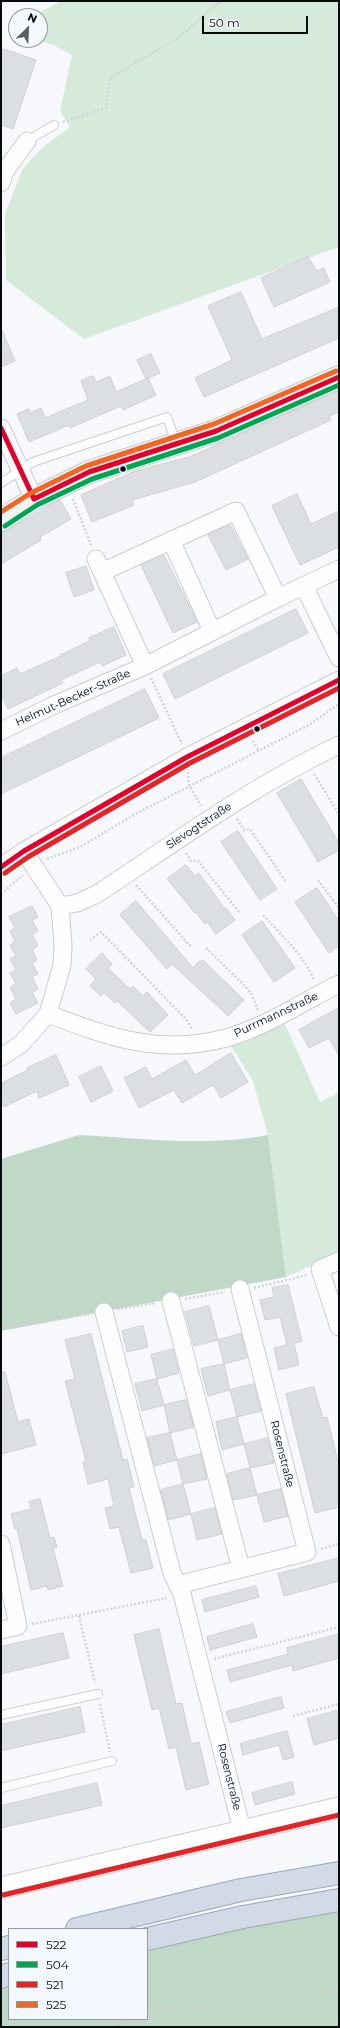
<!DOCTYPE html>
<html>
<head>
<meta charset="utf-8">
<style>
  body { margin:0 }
  #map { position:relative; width:340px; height:2028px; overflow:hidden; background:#f6f8fb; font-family:Montserrat,sans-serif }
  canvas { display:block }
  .frame { position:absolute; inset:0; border:2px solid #090c0e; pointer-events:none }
  .legend { position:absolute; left:8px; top:1928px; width:140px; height:92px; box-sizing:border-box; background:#f3f8fe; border:1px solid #959a9e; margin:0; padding:5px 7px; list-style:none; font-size:12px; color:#090c0e }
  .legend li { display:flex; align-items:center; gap:8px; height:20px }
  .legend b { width:20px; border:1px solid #959a9e }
  .north { position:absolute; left:8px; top:8px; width:40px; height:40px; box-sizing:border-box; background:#f3f8fe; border:1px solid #959a9e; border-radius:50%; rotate:24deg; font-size:11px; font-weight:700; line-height:16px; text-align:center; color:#090c0e }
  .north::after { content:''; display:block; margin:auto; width:14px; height:18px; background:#5c5f61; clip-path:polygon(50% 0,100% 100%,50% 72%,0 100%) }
  .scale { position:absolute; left:202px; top:16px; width:106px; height:18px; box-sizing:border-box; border:2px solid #090c0e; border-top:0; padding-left:5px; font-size:12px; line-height:14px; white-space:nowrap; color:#090c0e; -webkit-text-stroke:3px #f3f8fe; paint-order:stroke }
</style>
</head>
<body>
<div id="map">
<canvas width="340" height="2028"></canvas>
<div class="frame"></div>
<ul class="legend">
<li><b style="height:5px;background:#e4002b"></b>522</li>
<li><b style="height:5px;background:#00a651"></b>504</li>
<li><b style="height:5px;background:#e52428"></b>521</li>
<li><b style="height:5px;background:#f26522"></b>525</li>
</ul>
<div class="north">N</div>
<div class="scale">50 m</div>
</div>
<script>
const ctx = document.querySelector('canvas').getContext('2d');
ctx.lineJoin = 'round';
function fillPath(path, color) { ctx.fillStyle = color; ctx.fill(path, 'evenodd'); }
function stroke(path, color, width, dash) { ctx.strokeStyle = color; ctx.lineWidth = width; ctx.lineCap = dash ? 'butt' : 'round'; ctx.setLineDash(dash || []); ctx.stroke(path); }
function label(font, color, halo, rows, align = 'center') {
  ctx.font = font + ' Montserrat,sans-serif'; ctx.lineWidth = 3; ctx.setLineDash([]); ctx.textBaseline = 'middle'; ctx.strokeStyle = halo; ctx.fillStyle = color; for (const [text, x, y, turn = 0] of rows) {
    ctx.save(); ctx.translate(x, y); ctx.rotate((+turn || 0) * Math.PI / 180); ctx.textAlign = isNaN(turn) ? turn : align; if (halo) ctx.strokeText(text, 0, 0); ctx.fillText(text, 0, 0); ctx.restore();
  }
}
fillPath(new Path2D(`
  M62,1H339V247L84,339L6,280L5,214L22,170L42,148L70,127L60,111L72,55L53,45L38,40H40V16H32Z
  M285,1024L320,1102L339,1093V1253L286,1277L268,1135L253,1081L231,1046Z`), '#d6eadb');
fillPath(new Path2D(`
  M79,1135C140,1138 208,1147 268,1135L286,1277L1,1331V1159Z
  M339,1910V2027H1V1989L9,1986V2019H147V1947Z`), '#c0d8c6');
const building = new Path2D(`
  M1,48L36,60L13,129L1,125Z
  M308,257L317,271L324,268L330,282L274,307L261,278Z
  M241,292L262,339L339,307V338L204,397L195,378L232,360L208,306Z
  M1,328L15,361L1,367Z
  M151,354L160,373L146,379L137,360Z
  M93,376L96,382L110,376L116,392L148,378L156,395L123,410L121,406L70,428L69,425L29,442L17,414L29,409L30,413L41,408L45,418L88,400L81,381Z
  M339,391V412L329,416L331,420L195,482L132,500L134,505L92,522L81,495L135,471L189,457Z
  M297,494L311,524L339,511V547L300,565L272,506Z
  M60,500L71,519L40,537L41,540L1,564V534Z
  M230,525L248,559L226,570L208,535Z
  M164,555L197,622L173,633L141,565Z
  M86,566L94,590L74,597L66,573Z
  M296,609L308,633L175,699L163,674Z
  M114,627L126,655L102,666L100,662L61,680L63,683L8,709L1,695V676L17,668L20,674L61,656L60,655L90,641L89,638Z
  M145,689L159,718L1,794V758Z
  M301,779L339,843V850L318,862L277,793Z
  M238,831L277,889L260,900L221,842Z
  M186,865L195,876L199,873L225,909L226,908L235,920L216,934L207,922L205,924L196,912L195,913L167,879Z
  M317,888L339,921V946L329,953L295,902Z
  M136,901L193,968L199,961H204L244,1000L228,1016L172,964L167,969L120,915Z
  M32,906L38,917L32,920L38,931L32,934L38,946L32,949L37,960L32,963L38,974L32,977L38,989L32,992L38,1003L16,1014L10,1003L16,999L10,987L16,984L10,973L16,970L10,959L16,956L10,945L15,942L10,931L15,928L9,917Z
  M262,921L295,968L274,982L242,935Z
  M102,953L112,964L108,968L130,989L133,986L143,996L147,992L168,1015L150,1032L117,1001L115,1003L104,993L101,996L90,986L96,979L86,969Z
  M339,1008V1056L329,1038L309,1048L299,1030Z
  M231,1053L248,1082L221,1098L213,1085L182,1103L174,1090L139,1108L124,1078L146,1067L152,1079L186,1060L195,1075Z
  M56,1055L69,1085L39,1098L37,1091L4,1107L1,1101V1083L28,1070L27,1068Z
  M101,1066L113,1091L91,1102L79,1077Z
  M288,1285L302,1341L294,1343L299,1365L279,1370L274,1348L287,1345L280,1317L265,1320L260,1300L274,1297L272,1288Z
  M209,1306L218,1340L194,1346L185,1312Z
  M143,1326L148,1347L127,1352L122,1331Z
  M91,1334L123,1460L127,1459L134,1487L129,1488L142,1540H146L153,1568L131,1573L119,1527L110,1529L105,1508L114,1506L108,1479L88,1484L83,1462L86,1461L65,1381L75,1379L65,1340Z
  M241,1334L247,1358L224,1364L218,1340Z
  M173,1349L179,1373L157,1379L151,1355Z
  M224,1364L230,1390L208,1396L201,1369Z
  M1,1372H5L18,1422L29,1419L36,1445L1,1454Z
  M157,1379L164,1405L142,1411L135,1384Z
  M254,1384L261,1411L237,1417L230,1390Z
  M314,1387L323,1418L327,1417L339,1466V1507L315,1513L286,1394Z
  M186,1400L194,1427L170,1433L164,1405Z
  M237,1417L244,1444L222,1450L216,1422Z
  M170,1433L177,1460L154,1466L147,1438Z
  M268,1438L274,1463L250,1468L244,1444Z
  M201,1454L207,1479L183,1484L177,1460Z
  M250,1468L257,1495L233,1500L227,1474Z
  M183,1484L191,1514L168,1520L161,1490Z
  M281,1489L288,1516L264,1522L257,1495Z
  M40,1499L50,1538L54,1537L57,1547L53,1548L63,1586L48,1590L47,1586L31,1590L17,1529H15L11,1514L31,1509L29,1502Z
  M215,1508L222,1534L197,1540L191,1514Z
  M339,1558V1581L284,1596L278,1574Z
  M256,1586L259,1597L205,1612L202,1600Z
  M253,1624L257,1637L210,1650L207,1637Z
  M159,1629L176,1704L182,1703L191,1744L199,1742L209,1784L186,1790L176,1747L169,1749L159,1708L152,1710L134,1635Z
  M63,1633L69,1658L1,1674V1647Z
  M339,1634V1658L293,1671L292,1665L230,1682L227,1670L288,1654L287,1648Z
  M281,1697L284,1708L230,1723L226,1712Z
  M80,1707L85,1732L1,1751V1725Z
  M339,1710V1738L314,1745L307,1719Z
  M287,1731L294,1757L283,1760L279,1745L243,1755L240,1744Z
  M292,1782L295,1794L255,1805L252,1793Z
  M97,1783L102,1805L1,1828V1806Z`);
fillPath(building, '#dcdfe1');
stroke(building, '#cdcfd2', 1);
const service = new Path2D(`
  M27,141L54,125
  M1,483L33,462L167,417L176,443
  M1,1715L98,1694
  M1,1788L112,1761`);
const minor = new Path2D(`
  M1,183L5,171L27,141
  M1,428L34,499
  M171,540L212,631
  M96,559L145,666
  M102,572L236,511L278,598
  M304,586L339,658
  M1,731L52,706L145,666L278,598L339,569
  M1,867L24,851L187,757L339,680
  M60,906L77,903L97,894C176,842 252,786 339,745
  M48,1014C109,1037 159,1056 226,1038C266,1027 302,1002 339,984
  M1,1057L21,1044L48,1014L62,965L63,946L60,906L24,851
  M339,1261L320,1269L339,1327
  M171,1301L241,1569
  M104,1312L172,1573L182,1594L242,1830
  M1,1544L18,1626L1,1630
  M178,1585L307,1552L240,1289`);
const tertiary = new Path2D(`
  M1,1888L339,1808`);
const secondary = new Path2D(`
  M1,520L34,499L89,472L216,431L339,377`);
const motorway = new Path2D(`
  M77,1929L241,1890L339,1873
  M147,1939L243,1917L339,1900
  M1,1949L9,1947
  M1,1977L9,1974`);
stroke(service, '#cbcdd0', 10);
stroke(minor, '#cbcdd0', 19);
stroke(tertiary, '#cbcdd0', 23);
stroke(secondary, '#cbcdd0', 24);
stroke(motorway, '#9da8b5', 24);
stroke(new Path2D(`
  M63,122L106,108L110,78L178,38L221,1
  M73,499L91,545
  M151,678L182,744
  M253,741L259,751
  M188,772L189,785L201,806
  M314,774L339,814
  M237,819L244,830L250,829L286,882
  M186,853L191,861H198L239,912
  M47,859L80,847L139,812L309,725L339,704
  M318,880L339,908
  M136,885L191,947
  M1,894L23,875
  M263,915C281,935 304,955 314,980
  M90,940L101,932L185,1018L192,1029
  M206,948L245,986L252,995L258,1010
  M254,1288L307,1275
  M185,1299L225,1292
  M117,1309L156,1303
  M1,1329L89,1314
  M321,1549L339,1544
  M79,1616L95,1683
  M32,1624L167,1598
  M214,1659L339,1627
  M100,1704L110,1752
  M293,1716L339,1704
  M147,2016L173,2009L339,1988
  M104,2027L136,2019`), '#d2d3d5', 2.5, [2, 2]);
stroke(service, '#fefefe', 8);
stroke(minor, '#fefefe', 17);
stroke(tertiary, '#fefefe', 21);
stroke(secondary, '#f1f4f7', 22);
stroke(motorway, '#d1dae6', 22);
stroke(new Path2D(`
  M1,428L34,499L89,472L216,431L339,377
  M1,867L24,851L187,757L339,680`), '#e4002b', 5);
stroke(new Path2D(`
  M5,526L37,505L92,479L218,438L339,385`), '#00a651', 5);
stroke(new Path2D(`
  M5,873L28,857L190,763L339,688
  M3,1895L339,1815`), '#e52428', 5);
stroke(new Path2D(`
  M1,512L31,493L86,466L214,424L336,371`), '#f26522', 5);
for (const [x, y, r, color] of [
  [123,469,3.5,"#090c0e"],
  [257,729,3.5,"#090c0e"]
]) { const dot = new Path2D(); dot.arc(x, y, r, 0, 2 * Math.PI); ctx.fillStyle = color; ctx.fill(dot); stroke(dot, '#f3f8fe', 1.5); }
label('11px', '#090c0e', '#f3f8fe', [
  ["Helmut-Becker-Straße",73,698,-24],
  ["Slevogtstraße",199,826,-33],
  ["Purrmannstraße",276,1015,-25],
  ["Rosenstraße",282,1454,76],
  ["Rosenstraße",229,1777,76]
]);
</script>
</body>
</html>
